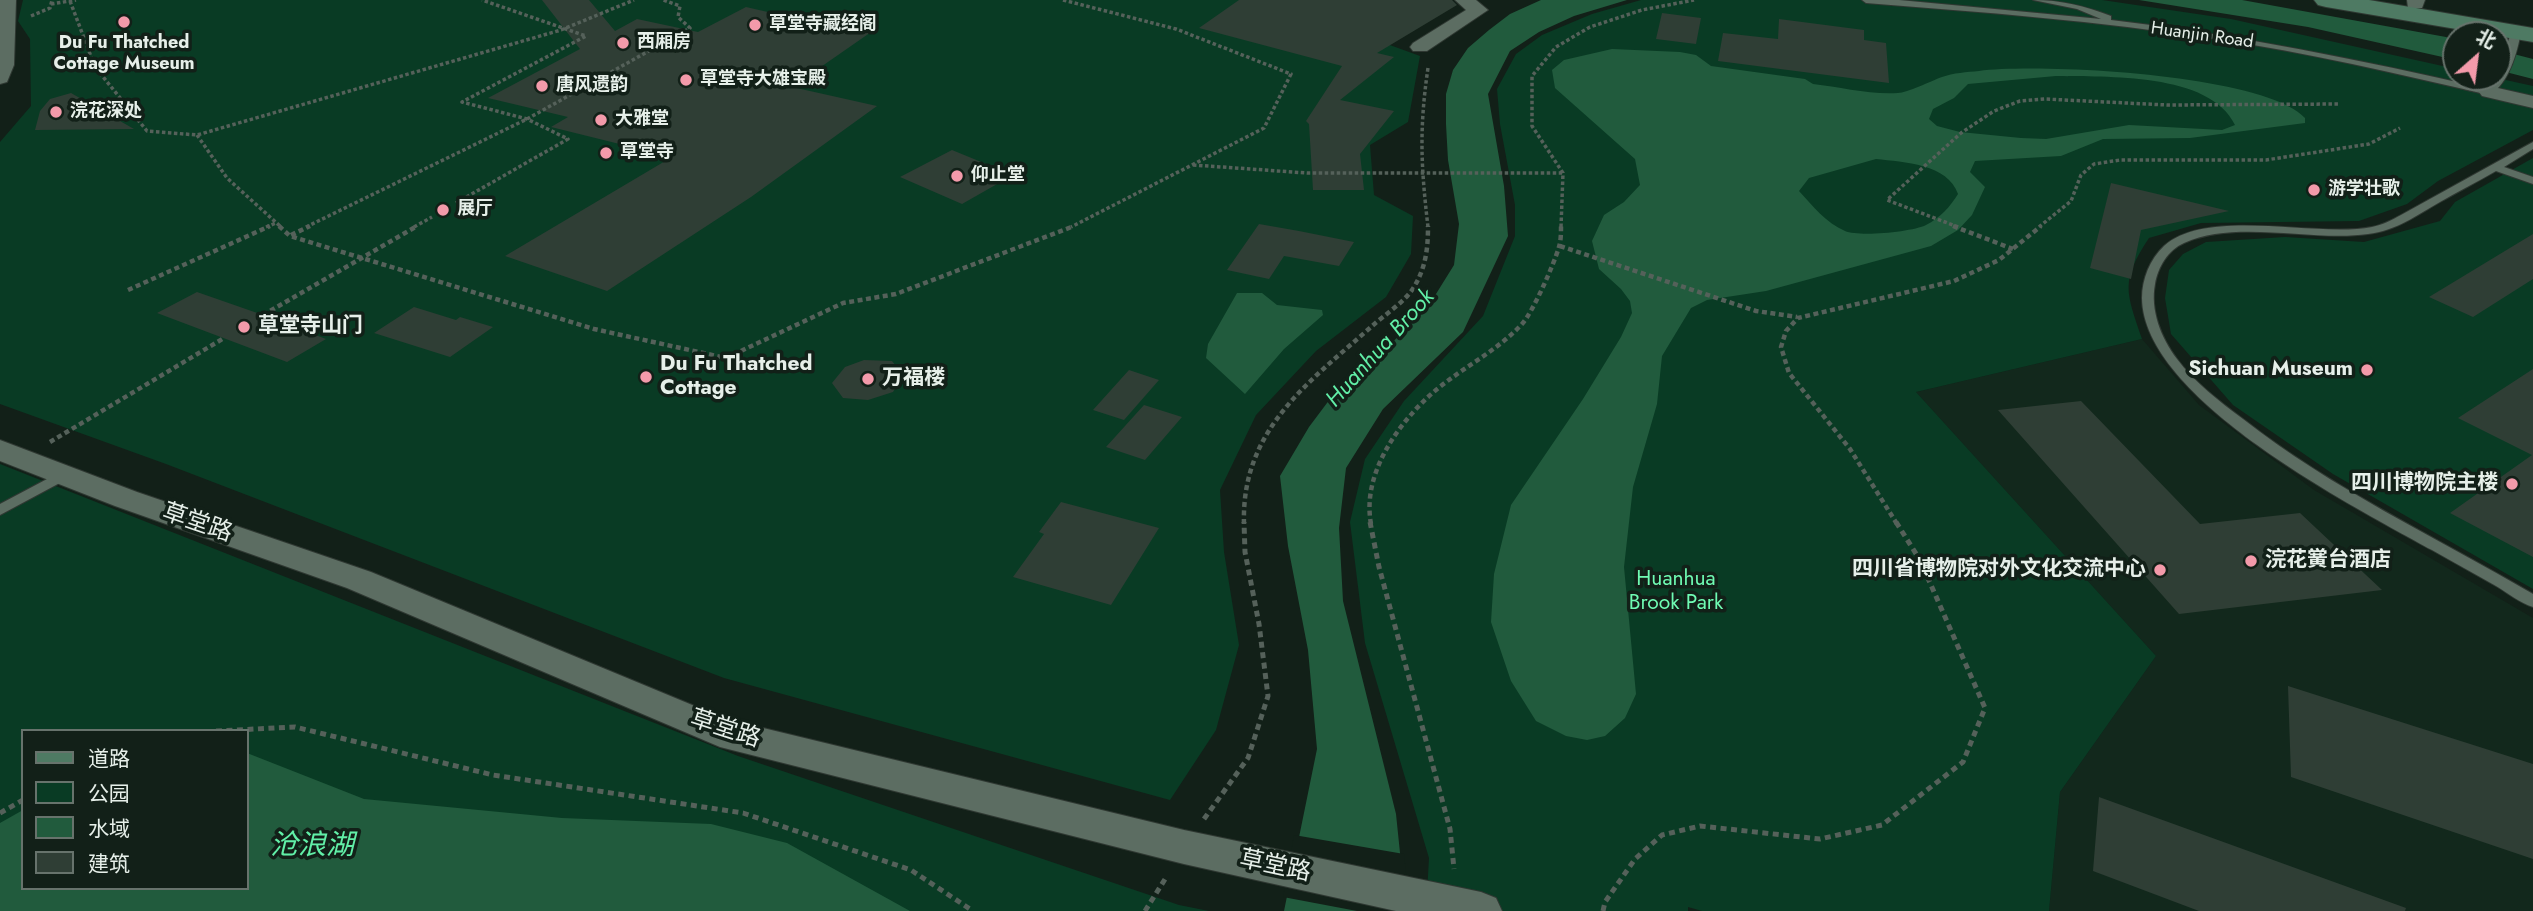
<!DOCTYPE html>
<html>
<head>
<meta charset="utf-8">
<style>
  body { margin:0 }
  #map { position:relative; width:2533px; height:911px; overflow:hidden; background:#122018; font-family:Jost,"Noto Sans SC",sans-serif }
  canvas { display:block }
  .legend { position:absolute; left:21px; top:729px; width:228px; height:161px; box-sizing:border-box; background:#122018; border:2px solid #67736c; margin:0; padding:9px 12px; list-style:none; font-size:21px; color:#e6efe9 }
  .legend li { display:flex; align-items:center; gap:14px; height:35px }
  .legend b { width:35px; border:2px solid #67736c }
  .north { position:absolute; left:2442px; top:21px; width:70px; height:70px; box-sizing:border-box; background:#122018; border:2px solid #67736c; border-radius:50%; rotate:28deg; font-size:19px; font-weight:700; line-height:28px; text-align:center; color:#e6efe9 }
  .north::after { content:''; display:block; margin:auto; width:24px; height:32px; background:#f39aaa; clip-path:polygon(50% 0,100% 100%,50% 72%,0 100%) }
</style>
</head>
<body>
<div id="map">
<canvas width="2533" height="911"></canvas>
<ul class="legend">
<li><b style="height:9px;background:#4e7a63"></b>道路</li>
<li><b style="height:19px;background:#093b24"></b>公园</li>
<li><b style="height:19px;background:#215b3d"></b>水域</li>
<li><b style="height:19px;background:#2f3e35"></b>建筑</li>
</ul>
<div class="north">北</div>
</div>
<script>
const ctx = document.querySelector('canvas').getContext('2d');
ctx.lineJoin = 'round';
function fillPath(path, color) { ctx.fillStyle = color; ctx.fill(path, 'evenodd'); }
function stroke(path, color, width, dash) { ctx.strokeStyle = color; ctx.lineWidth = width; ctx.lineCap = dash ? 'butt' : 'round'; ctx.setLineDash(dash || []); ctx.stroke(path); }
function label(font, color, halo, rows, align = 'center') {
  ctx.font = font + ' Jost,"Noto Sans SC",sans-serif'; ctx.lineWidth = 7; ctx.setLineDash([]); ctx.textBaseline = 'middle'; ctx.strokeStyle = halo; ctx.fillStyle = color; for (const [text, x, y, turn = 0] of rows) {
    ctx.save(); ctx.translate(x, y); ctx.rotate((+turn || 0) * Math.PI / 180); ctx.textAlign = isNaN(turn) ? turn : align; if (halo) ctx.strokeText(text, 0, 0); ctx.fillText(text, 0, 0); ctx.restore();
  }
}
fillPath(new Path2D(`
  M2142,339L2199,405L2314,490L2533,618V911H2049L2060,792L2156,656L1916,392Z`), '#12281c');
fillPath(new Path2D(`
  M23,0H1286L1280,5L1420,56L1408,122L1370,145L1374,195L1413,216L1411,254L1386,297L1316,351L1256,415L1220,490L1224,552L1239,645L1216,730L1170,800L724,678L166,464L0,404V142L31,106L30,39L18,21Z
  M1641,0H2102L2231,19L2456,69V77H2492L2533,86V130L2438,181L2407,204L2359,221L2201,223L2149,238C2120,282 2126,291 2142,339L1916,392L2156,656L2060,792L2049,911H1702L1688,907V911H1426L1429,858L1365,643L1350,522L1365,459L1404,401L1483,316L1515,236V205L1500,124L1497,89L1516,54L1542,35L1592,14Z
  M2533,158V589L2333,474L2233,405L2171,334L2165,298L2169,270L2183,254L2206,242L2285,237L2364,242L2440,221L2455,202Z
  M0,464L738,756L1179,905L1209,911H0ZM23,731H247V888H23Z`), '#093b24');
fillPath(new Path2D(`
  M1541,0H1627L1574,16L1539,32L1510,51L1488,94L1504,186L1508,236L1463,332L1383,409L1346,468L1339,528L1343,601L1396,814L1406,911H1284L1317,749L1308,650L1288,546L1280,476L1309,427L1342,383L1388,347L1431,302L1454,265L1459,224L1448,160L1446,124V94L1453,70L1468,48L1489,30L1510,14Z
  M2139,0H2242L2446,37L2456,40V60L2308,27Z
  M1612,49L1680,52L1696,55L1711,66L1805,79L1813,84C1840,87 1871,95 1898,93C1907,93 1931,81 1942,77C1953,73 1967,72 1979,71C2040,63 2264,74 2305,118V123L2190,138L2103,139L2061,156L1975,161L1970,172L1985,187L1972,215L1958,230L1931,246L1766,291L1707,300L1691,308L1662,356L1657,404L1633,487L1624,567L1636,694L1625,718L1605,736L1587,740L1566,736L1536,721L1511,681L1491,622L1494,574L1511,505L1583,399L1621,337L1632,313L1630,301L1621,289L1599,269L1592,241L1604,215L1624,202L1640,185L1635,159L1555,88L1552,70L1564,60ZM2056,76C2105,77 2210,72 2235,125L2222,130L2129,125L2046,139L2021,138L1960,132L1937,126L1929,119L1933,109L1954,98L1968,84ZM1876,159C1904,162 1948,164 1958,194C1950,207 1940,218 1926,225C1912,232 1859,237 1845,231C1826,223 1813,206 1799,191L1809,178Z
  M2498,50L2533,59V79L2498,70Z
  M1237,293H1262L1277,305L1322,310L1323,315L1284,349L1245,394L1206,358L1208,344Z
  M247,753L364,799L562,818L711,824L787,843L910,911H0V823L23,810V888H247Z`), '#215b3d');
fillPath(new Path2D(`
  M1294,835L1404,854L1410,911H1357L1283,897Z`), '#122018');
fillPath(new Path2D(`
  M542,0H589L615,31L637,19L698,32L746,7L820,24L824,21L874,30L792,87L877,106L751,197L607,291L505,256L672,157L551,127L568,117L488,98L580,49Z
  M1239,0H1452L1457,5L1377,53L1394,57L1340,100L1394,111L1360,154L1364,190H1313L1309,124L1306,121L1342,66L1199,28Z
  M1662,13L1701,18L1696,44L1656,39Z
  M1779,19L1864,30V40L1886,43L1889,83L1718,61L1723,33L1778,39Z
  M71,93L134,129L35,130L40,111L50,99Z
  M952,150L1013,175L962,204L900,177Z
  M2111,183L2229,211L2141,230L2131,279L2090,268Z
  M1259,224L1299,231L1354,242L1339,266L1284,256L1269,279L1227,270Z
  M2533,234V279L2473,317L2429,297Z
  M197,292L263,315L326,339L287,362L157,313Z
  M414,307L456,320L460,317L493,327L450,357L374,333Z
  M864,360L892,361L903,375L893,392L868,400L843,398L832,383L845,367Z
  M2533,369V557L2450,513L2532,455L2458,418Z
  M1129,370L1159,380L1124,420L1093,410Z
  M2081,401L2200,524L2300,513L2382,590L2179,614L1998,410Z
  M1144,405L1182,417L1145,460L1106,447Z
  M1061,502L1159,528L1111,605L1013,577L1044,534L1039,532Z
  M2288,686L2533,764V859L2291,777Z
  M2099,797L2406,908L2405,911H2199L2093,871Z`), '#2f3e35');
const service = new Path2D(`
  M1862,0H1899L2101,19L2077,9L2033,0C2061,0 2085,6 2111,16V20C2238,35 2362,60 2487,89L2496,77H2498L2511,32L2516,29L2521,32C2517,53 2509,84 2489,95C2398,74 2307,52 2214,39C2099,21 1982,12 1866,3Z
  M2533,142V149L2504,167L2533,177V184L2496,171C2477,182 2459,191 2440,202C2417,215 2396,231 2368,234C2313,242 2236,219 2184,243C2168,250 2158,267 2155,284C2150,310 2161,338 2177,359C2194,382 2220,402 2243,419C2332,489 2436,537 2533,594V607C2520,603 2508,593 2496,586C2475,574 2453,562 2432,550C2353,506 2143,399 2142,298C2142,279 2150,259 2164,246C2208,207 2316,238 2372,227C2382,225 2392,220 2401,215Z
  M64,470L69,472L71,475L69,478L0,515V504Z`);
const minor = new Path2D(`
  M0,0H16L14,65L7,82L0,84Z
  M1455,0H1476L1488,10L1427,51H1413L1410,47L1413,43L1466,10Z
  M2407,0H2425L2422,8H2408Z
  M2489,86L2533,96V108L2482,96L2479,92Z
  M0,440L137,492L371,572L726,719L1184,830L1481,892L1496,898L1502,911H1396L1184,864L720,747L347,588L115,506L0,461Z`);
const secondary = new Path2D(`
  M2314,0H2369L2533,28V42L2326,7L2318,5Z`);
stroke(service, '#2f3832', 2);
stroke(minor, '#2f3832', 2);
stroke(secondary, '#2f3832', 2);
stroke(new Path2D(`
  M1063,0L1176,29L1291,74L1264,128L1071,227
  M70,1L95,67L147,131L197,135L561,30L634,0
  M51,4L76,0
  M31,16L50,8L52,0
  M197,135L227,178L281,227
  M1193,165L1307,173H1562
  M456,203L568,139L527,119L462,102L586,36L482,0
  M266,227L276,223
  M306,227L527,119L690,28L678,17L680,6L663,0
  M414,227L432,217
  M1428,227C1421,167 1419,129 1428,68
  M1561,227L1563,173L1532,126V76L1556,47L1590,27L1642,10L1694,0
  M1958,227L1887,200L1961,133L1994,111L2020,101L2045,99L2167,105L2339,104
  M2039,227L2071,201L2081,175L2094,164L2120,160H2266L2369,144L2400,128`), '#55615a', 3.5, [3.5, 2.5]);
stroke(new Path2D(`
  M279,226L290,236L594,329L726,358L843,303L896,294L1074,226
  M1953,226L2013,249
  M291,235L310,226
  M1560,246L1756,311L1797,317
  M128,290L270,226
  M263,315L417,226
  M50,442L224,338
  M1244,524C1241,430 1308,383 1371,327C1384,315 1405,302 1414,287C1426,267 1428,248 1428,226
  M1371,524C1362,476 1395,428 1428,397C1457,370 1494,354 1522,324C1533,312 1554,264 1559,247C1561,241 1561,232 1561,226
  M1897,524L1850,449L1789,373L1781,347L1786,331L1798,318L1954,281L1999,260L2041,226`), '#55615a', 4.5, [5, 3.5]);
stroke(new Path2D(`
  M1370,522L1379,567L1450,829L1454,869
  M216,731L295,727L493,775L743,813L911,870L973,911
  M0,813L23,800
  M1204,819L1248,758L1268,696L1259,624L1245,552L1244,522
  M1145,911L1167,876
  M1603,911L1605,902L1635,859L1662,835L1700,826L1820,839L1882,825L1963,762L1985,708L1920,560L1896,522`), '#55615a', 5, [6, 4.5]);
fillPath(service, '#5c6d62');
fillPath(minor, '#5c6d62');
fillPath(secondary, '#4e7a63');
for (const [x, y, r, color] of [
  [124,22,7,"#f39aaa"],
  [755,25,7,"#f39aaa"],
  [623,43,7,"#f39aaa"],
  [686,80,7,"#f39aaa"],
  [542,86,7,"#f39aaa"],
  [56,112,7,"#f39aaa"],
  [601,120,7,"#f39aaa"],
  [606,153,7,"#f39aaa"],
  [957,176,7,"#f39aaa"],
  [2314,190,7,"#f39aaa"],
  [443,210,7,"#f39aaa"],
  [244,327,7,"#f39aaa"],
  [2367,370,7,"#f39aaa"],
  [646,377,7,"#f39aaa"],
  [868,379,7,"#f39aaa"],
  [2512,484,7,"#f39aaa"],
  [2251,561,7,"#f39aaa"],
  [2160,570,7,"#f39aaa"]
]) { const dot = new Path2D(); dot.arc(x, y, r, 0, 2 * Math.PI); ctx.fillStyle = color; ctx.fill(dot); stroke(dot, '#122018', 2.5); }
label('bold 18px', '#e6efe9', '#122018', [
  ["草堂寺藏经阁",769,25],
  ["西厢房",637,43],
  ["Du Fu Thatched",124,44,"center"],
  ["Cottage Museum",124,65,"center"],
  ["草堂寺大雄宝殿",700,80],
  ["唐风遗韵",556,86],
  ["浣花深处",70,112],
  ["大雅堂",615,120],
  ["草堂寺",620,153],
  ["仰止堂",971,176],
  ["游学壮歌",2328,190],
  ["展厅",457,210]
], 'left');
label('18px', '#e6efe9', '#122018', [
  ["Huanjin Road",2202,36,8]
]);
label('bold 21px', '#e6efe9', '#122018', [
  ["草堂寺山门",258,327],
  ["Du Fu Thatched",660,365],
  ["Cottage",660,389],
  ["Sichuan Museum",2353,370,"right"],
  ["万福楼",882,379],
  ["四川博物院主楼",2498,484,"right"],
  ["浣花黉台酒店",2265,561],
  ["四川省博物院对外文化交流中心",2146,570,"right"]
], 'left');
label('21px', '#6ffbb3', '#122018', [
  ["Huanhua",1676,580],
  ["Brook Park",1676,604]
]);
label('italic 23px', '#61efa7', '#122018', [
  ["Huanhua Brook",1381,349,-48]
]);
label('24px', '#e6efe9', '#122018', [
  ["草堂路",197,524,19],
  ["草堂路",725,730,18],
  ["草堂路",1275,867,12]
]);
label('italic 28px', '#61efa7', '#122018', [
  ["沧浪湖",312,847]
]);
</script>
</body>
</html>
